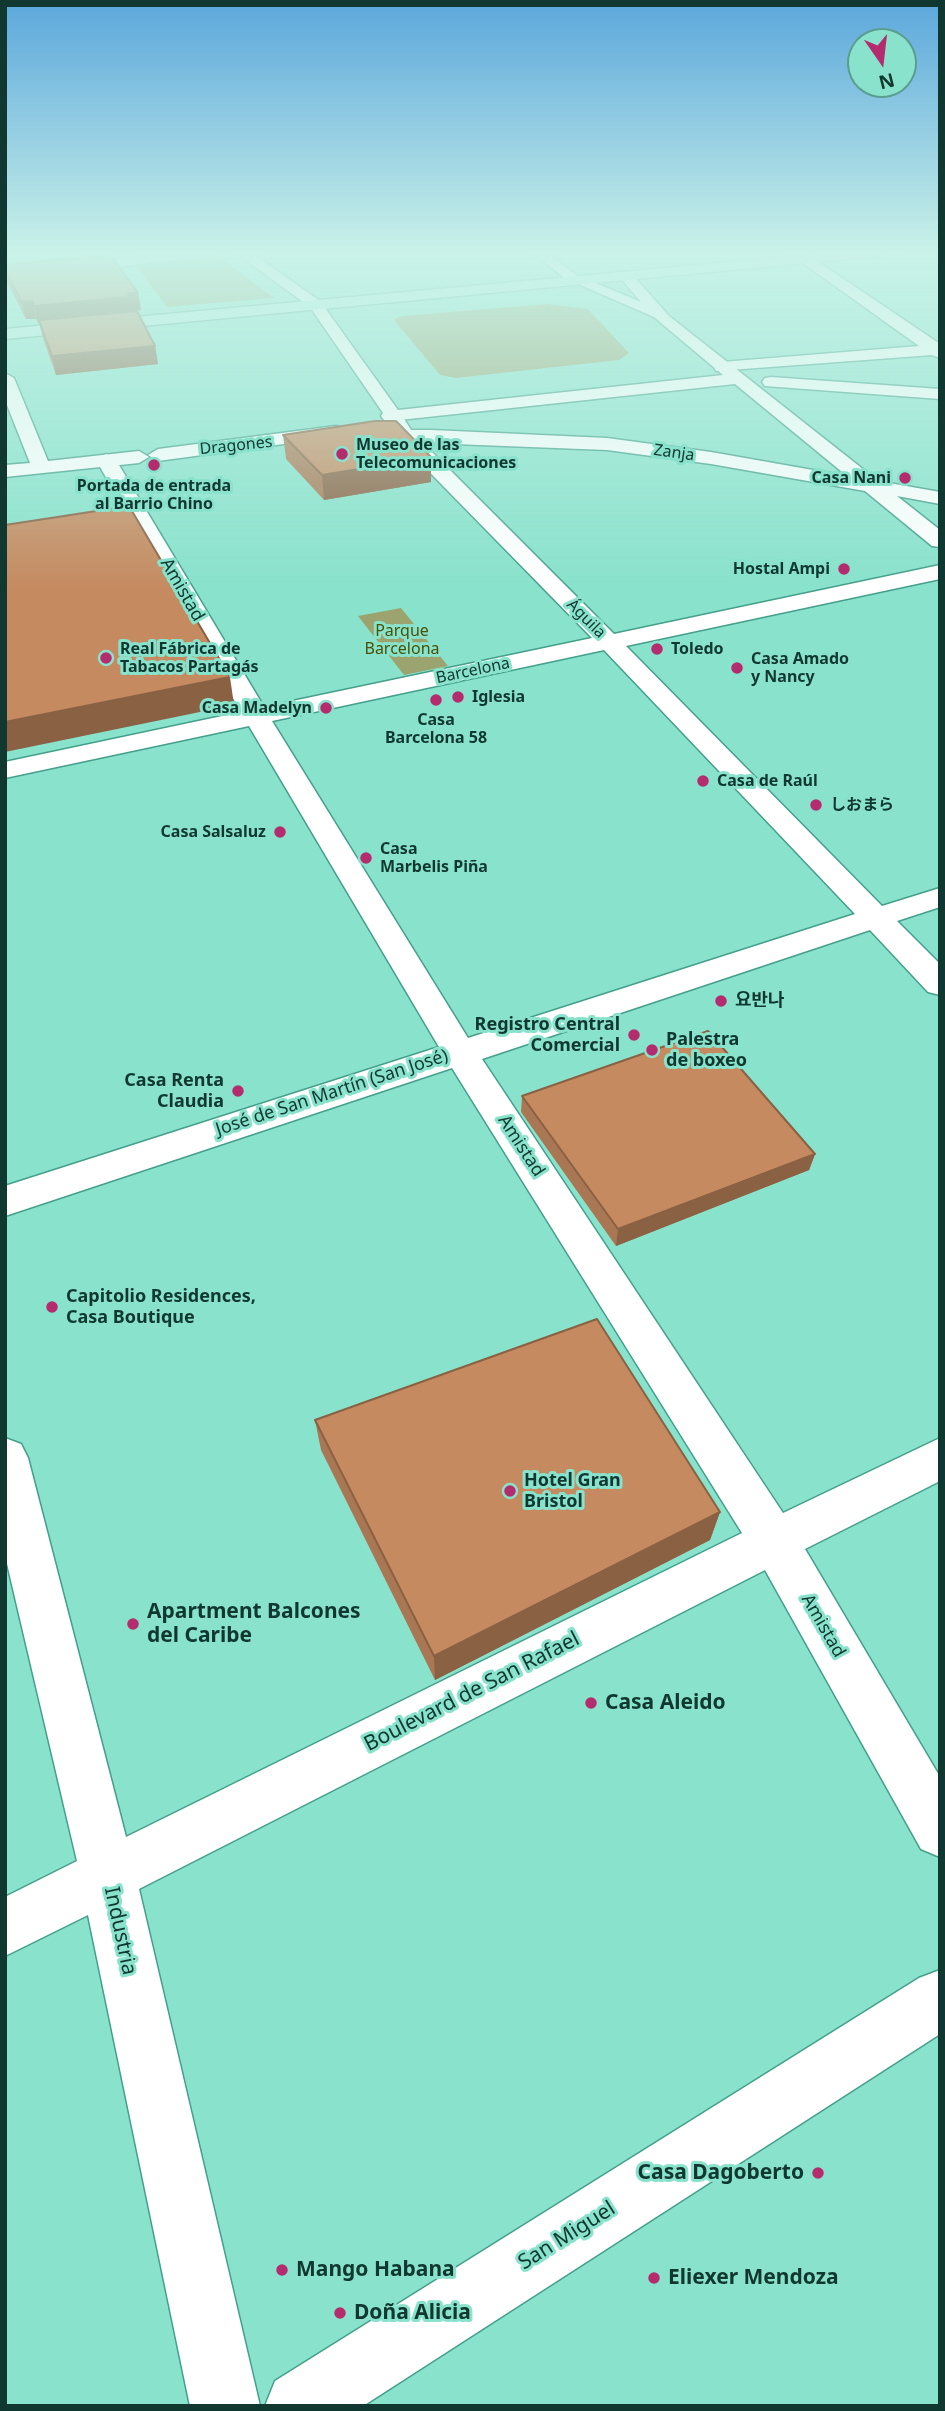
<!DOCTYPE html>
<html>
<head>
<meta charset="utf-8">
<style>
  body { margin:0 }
  #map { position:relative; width:945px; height:2411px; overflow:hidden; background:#89e2cc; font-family:"Noto Sans",sans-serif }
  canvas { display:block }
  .frame { position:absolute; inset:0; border:7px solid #113830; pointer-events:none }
  .north { position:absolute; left:847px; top:28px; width:70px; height:70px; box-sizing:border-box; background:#89e2cc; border:2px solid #599e8e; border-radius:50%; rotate:166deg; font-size:19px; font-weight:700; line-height:28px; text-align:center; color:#113830 }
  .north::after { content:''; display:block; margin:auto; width:24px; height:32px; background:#b42c6d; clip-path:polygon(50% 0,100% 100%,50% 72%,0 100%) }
</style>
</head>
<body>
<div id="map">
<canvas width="945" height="2411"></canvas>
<div class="frame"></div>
<div class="north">N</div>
</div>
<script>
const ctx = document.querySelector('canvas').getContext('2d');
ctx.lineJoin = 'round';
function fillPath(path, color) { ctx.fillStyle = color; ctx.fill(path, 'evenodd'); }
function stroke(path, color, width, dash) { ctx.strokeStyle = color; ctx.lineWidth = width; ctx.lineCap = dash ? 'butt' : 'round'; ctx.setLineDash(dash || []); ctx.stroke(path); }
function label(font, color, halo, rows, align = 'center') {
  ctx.font = font + ' "Noto Sans","Noto Sans KR","Noto Sans JP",sans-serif'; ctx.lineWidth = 6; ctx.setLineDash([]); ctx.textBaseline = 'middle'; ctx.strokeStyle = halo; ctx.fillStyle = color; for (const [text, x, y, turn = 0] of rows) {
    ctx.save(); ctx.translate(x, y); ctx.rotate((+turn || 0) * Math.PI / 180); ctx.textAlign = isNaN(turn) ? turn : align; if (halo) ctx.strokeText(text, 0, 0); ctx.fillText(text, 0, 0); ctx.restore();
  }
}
fillPath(new Path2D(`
  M220,257L274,298L167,307L137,267Z
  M547,304L588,309L629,353L619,360L456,378L440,375L394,320L401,316Z
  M401,608L448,666L404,675L358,616Z`), '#9ba46e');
const street = new Path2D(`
  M186,251H226L219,255L5,280V272Z
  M530,251H545L583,280L576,284L571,283Z
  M786,251H802L940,344V358L932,355L716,371L714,367L722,362L919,346Z
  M771,377L940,389V399L765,386L762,382L765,378Z
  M393,410L399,411L413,433L614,634L940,565V579L626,646L882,906L940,888V907L897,921L940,964V995L928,992L870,930L482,1059L783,1513L940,1438V1481L805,1549L940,1777V1857L921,1849L765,1570L139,1889L260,2406H190L88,1915L5,1956V1897L77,1861L5,1555V1438L21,1444L28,1458L126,1837L742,1533L452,1068L5,1216V1186L439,1047L249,726L5,778V762L241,712L96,460L106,454L116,460L264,707L592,638L398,440L384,415ZM604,650L855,914L468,1038L272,721Z
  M940,1970V2034L363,2406H265L275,2381L919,1978Z`);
const secondary = new Path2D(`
  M233,251H249L320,301L398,410L723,375L654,317L569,280L576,276L581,277L641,302L618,275L620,272H630L669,316L878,481L940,492V504L897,496L940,530V547L932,546L865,491L711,464L607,450L352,440L350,436L352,432L359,430H432L607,438L711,452L847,476L735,384L390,421L384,420L381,416L383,413L310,307Z
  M5,373L14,378L48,461L139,451L149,457L139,463L5,477V465L30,463L5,400Z
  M336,426L343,428L345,432L343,436L158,461L148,455L158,449Z`);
const primary = new Path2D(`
  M849,251H897L890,255L5,339V329Z`);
stroke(street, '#449f8b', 3);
stroke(secondary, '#449f8b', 3);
stroke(primary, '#5ca896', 3);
fillPath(street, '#fff');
fillPath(secondary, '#fff');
fillPath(primary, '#b5efe1');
fillPath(new Path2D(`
  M5,265L138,293L141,310L133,311V312L155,346L158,364L56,375L43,338L39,323H38L36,319H26L7,282L5,274Z
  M283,435L431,482L324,500L286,459Z
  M522,1096L815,1154L809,1170L616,1246L521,1112Z
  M315,1420L720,1512L710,1540L435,1680L321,1450Z`), '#a97753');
fillPath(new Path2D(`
  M138,293L141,310L133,311V315L38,323L34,306Z
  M32,301L36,319H26L22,302Z
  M155,346L158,364L56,375L52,356Z
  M431,457V482L324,500L322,475Z
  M230,677L234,705L5,752V722Z
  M815,1154L809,1170L616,1246L618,1229Z
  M720,1512L710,1540L435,1680L434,1656Z`), '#8a6143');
const building = new Path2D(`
  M110,254L138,293H128L130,297L34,306L32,301L22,302L5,270V265Z
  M137,311L155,346L52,356L39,320Z
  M375,421H396L431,457L322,475L283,435Z
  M129,506L230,677L5,722V525Z
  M708,1031L815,1154L618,1229L522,1096Z
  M597,1319L720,1512L434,1656L315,1420Z`);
fillPath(building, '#c58a60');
stroke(building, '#8a6143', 2);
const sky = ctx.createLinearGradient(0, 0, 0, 588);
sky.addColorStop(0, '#5ba7dc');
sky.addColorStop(0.43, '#caf2e8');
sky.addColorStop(1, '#caf2e800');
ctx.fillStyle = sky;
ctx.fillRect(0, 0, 945, 588);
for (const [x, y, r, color] of [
  [342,454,7,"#b42c6d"],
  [154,465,7,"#b42c6d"],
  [905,478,7,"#b42c6d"],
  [844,569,7,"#b42c6d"],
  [657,649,7,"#b42c6d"],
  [106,658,7,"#b42c6d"],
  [737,668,7,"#b42c6d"],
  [458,697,7,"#b42c6d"],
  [436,700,7,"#b42c6d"],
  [326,708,7,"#b42c6d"],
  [703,781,7,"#b42c6d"],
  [816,805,7,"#b42c6d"],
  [280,832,7,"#b42c6d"],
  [366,858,7,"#b42c6d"],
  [721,1001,7,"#b42c6d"],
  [634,1035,7,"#b42c6d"],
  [652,1050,7,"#b42c6d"],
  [238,1091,7,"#b42c6d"],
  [52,1307,7,"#b42c6d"],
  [510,1491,7,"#b42c6d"],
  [133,1624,7,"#b42c6d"],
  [591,1703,7,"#b42c6d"],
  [818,2173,7,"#b42c6d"],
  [282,2270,7,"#b42c6d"],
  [654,2278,7,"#b42c6d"],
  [340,2313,7,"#b42c6d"]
]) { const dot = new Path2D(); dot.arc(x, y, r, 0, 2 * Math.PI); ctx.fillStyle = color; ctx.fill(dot); stroke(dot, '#89e2cc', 2.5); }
label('bold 16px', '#113830', '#89e2cc', [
  ["Museo de las",356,445],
  ["Telecomunicaciones",356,463],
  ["Casa Nani",891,478,"right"],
  ["Portada de entrada",154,486,"center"],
  ["al Barrio Chino",154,504,"center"],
  ["Hostal Ampi",830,569,"right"],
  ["Real Fábrica de",120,649],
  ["Tabacos Partagás",120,667],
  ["Toledo",671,649],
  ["Casa Amado",751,659],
  ["y Nancy",751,677],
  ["Iglesia",472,697],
  ["Casa Madelyn",312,708,"right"],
  ["Casa",436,720,"center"],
  ["Barcelona 58",436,738,"center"],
  ["Casa de Raúl",717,781],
  ["しおまら",830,805],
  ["Casa Salsaluz",266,832,"right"],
  ["Casa",380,849],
  ["Marbelis Piña",380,867]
], 'left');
label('16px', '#113830', '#89e2cc', [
  ["Dragones",236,446,-6],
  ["Zanja",674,453,8],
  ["Águila",586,619,45],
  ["Barcelona",473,671,-12]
]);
label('16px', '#4a5206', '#89e2cc', [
  ["Parque",402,631],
  ["Barcelona",402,649]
]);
label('18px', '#113830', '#89e2cc', [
  ["Amistad",182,590,60],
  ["José de San Martín (San José)",332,1093,-18],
  ["Amistad",521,1146,57],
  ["Amistad",823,1626,60]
]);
label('bold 18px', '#113830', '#89e2cc', [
  ["요반나",735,1001],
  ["Registro Central",620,1025,"right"],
  ["Comercial",620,1046,"right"],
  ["Palestra",666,1040],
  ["de boxeo",666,1061],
  ["Casa Renta",224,1081,"right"],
  ["Claudia",224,1102,"right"],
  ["Capitolio Residences,",66,1297],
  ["Casa Boutique",66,1318],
  ["Hotel Gran",524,1481],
  ["Bristol",524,1502]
], 'left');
label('bold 21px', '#113830', '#89e2cc', [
  ["Apartment Balcones",147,1612],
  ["del Caribe",147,1636],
  ["Casa Aleido",605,1703],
  ["Casa Dagoberto",804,2173,"right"],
  ["Mango Habana",296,2270],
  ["Eliexer Mendoza",668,2278],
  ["Doña Alicia",354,2313]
], 'left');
label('21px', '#113830', '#89e2cc', [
  ["Boulevard de San Rafael",472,1692,-27],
  ["Industria",120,1931,78],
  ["San Miguel",567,2236,-32]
]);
</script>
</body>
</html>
